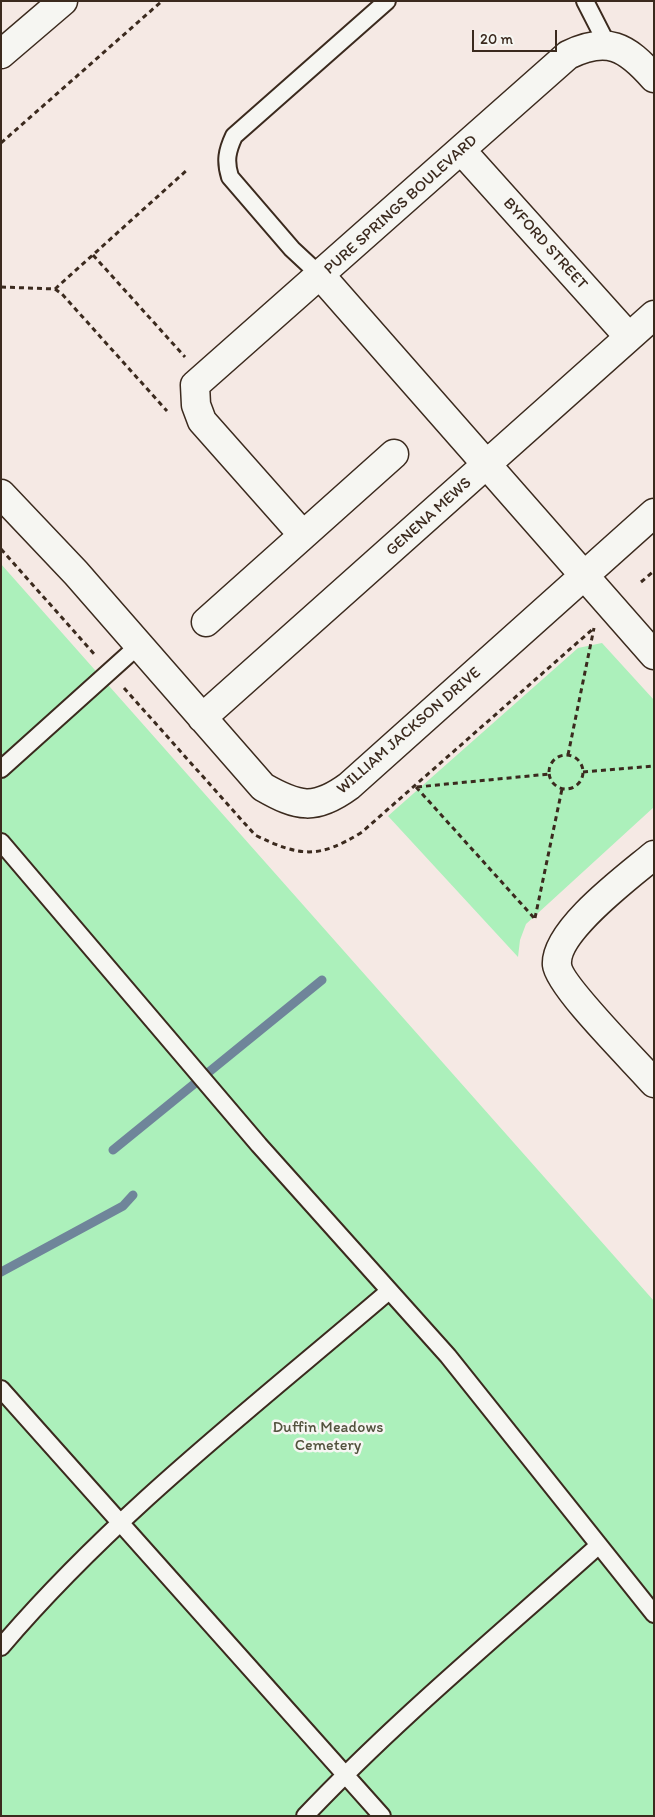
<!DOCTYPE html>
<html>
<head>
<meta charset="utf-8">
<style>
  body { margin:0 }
  #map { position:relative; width:655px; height:1817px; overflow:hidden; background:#f5e9e4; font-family:Itim,sans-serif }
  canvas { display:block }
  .frame { position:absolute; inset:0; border:2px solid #3b2a1e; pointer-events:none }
  .scale { position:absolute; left:472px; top:30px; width:85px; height:22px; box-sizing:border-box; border:2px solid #3b2a1e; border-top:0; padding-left:6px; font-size:15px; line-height:18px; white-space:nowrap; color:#3b2a1e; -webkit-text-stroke:4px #f6f6f2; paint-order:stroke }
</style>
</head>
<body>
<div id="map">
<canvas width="655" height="1817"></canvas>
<div class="frame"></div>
<div class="scale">20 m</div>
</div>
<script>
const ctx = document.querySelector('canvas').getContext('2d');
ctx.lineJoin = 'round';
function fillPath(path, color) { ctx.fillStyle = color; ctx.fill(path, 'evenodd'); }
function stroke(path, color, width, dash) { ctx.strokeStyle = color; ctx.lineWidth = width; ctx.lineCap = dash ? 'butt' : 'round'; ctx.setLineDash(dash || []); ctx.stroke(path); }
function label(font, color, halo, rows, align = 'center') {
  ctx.font = font + ' Itim,sans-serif'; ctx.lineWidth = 5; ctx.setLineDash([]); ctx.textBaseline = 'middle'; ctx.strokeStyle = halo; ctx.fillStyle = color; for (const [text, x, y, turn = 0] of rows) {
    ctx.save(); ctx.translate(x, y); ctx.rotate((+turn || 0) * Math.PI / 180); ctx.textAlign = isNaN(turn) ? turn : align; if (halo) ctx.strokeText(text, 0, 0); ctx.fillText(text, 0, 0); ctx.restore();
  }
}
fillPath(new Path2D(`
  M1,564L654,1301V1816H1Z
  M602,643L654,700V807L526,924L520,940L518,957L388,816L578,648Z`), '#acf0bb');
stroke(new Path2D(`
  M113,1150L322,980
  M1,1272L123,1206L133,1195`), '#6f859a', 9);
const service = new Path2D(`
  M585,1L607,44
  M321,276L292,249L230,177C225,161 227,151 234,136L387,1
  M1,769L139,645
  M1,842L259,1145L448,1356L654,1614
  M1,1389L382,1816
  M1,1647C115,1513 256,1405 389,1291
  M305,1816C397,1719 500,1634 599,1545`);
const minor = new Path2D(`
  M461,150L629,337
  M321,276L654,655
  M1,494L76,573L263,787C298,807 315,811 349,786L654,513
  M303,535L202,421L196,405L195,385L568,55C607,36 626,46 654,78
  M206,622L394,454
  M202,718L654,315
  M654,855C629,876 554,931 557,965C559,986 636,1062 654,1083`);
const secondary = new Path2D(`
  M1,54L63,1`);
stroke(service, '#3b2a1e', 20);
stroke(minor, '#3b2a1e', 31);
stroke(secondary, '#3b2a1e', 31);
stroke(new Path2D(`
  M1,143L162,1
  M93,255L185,357
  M1,287L55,289L187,170
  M55,289L62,294L167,411
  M1,549L95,655
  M641,582L654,571
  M124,688L255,835C300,857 319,859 362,832L594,628
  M549 772a17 17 0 1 1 34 0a17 17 0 1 1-34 0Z
  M568,755L594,628
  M583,772L654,766
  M416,787L535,919
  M417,787L549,774
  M535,918L562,789`), '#3b2a1e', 3, [5, 4]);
stroke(service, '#f6f6f2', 16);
stroke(minor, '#f6f6f2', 28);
stroke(secondary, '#f6f6f2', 28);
label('16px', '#3b2a1e', '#f6f6f2', [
  ["PURE SPRINGS BOULEVARD",401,205,-42],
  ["BYFORD STREET",545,244,48],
  ["GENENA MEWS",429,517,-42],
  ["WILLIAM JACKSON DRIVE",409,731,-41]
]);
label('16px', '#52523d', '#f6f6f2', [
  ["Duffin Meadows",328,1428],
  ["Cemetery",328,1446]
]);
</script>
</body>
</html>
